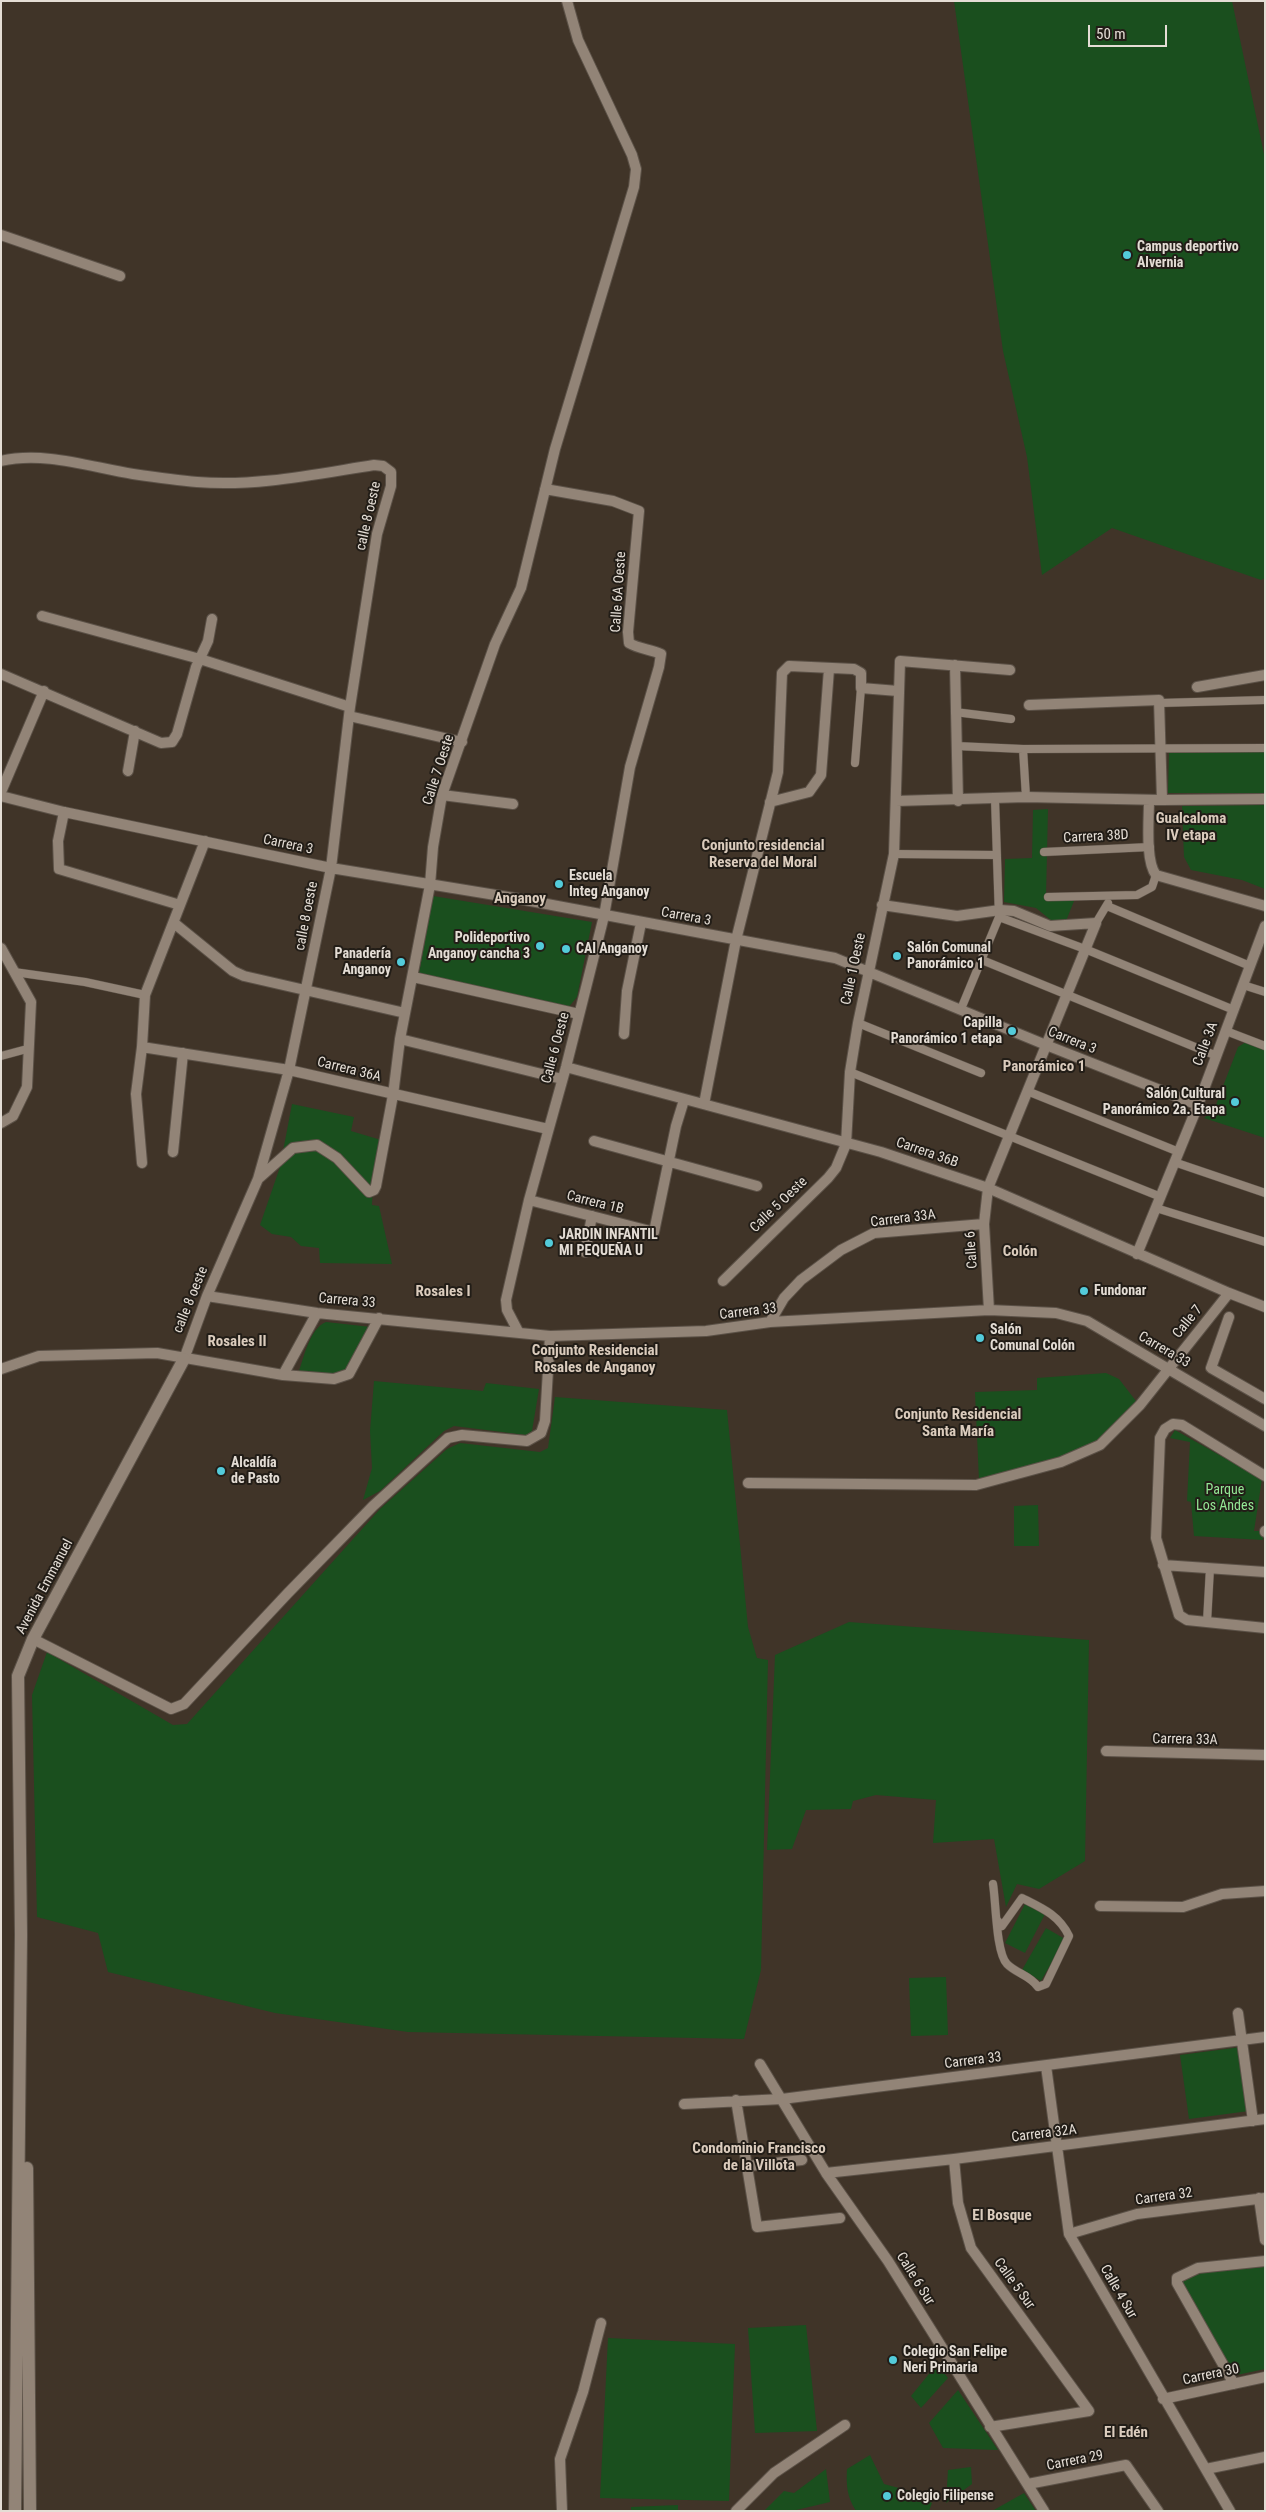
<!DOCTYPE html>
<html>
<head>
<meta charset="utf-8">
<style>
  body { margin:0 }
  #map { position:relative; width:1266px; height:2512px; overflow:hidden; background:#403428; font-family:"Roboto Condensed",sans-serif }
  canvas { display:block }
  .frame { position:absolute; inset:0; border:2px solid #e4ddd5; pointer-events:none }
  .scale { position:absolute; left:1088px; top:25px; width:79px; height:22px; box-sizing:border-box; border:2px solid #e4ddd5; border-top:0; padding-left:6px; font-size:15px; line-height:18px; white-space:nowrap; color:#e4ddd5; -webkit-text-stroke:4px #221d17; paint-order:stroke }
</style>
</head>
<body>
<div id="map">
<canvas width="1266" height="2512"></canvas>
<div class="frame"></div>
<div class="scale">50 m</div>
</div>
<script>
const ctx = document.querySelector('canvas').getContext('2d');
ctx.lineJoin = 'round';
function fillPath(path, color) { ctx.fillStyle = color; ctx.fill(path, 'evenodd'); }
function stroke(path, color, width, dash) { ctx.strokeStyle = color; ctx.lineWidth = width; ctx.lineCap = dash ? 'butt' : 'round'; ctx.setLineDash(dash || []); ctx.stroke(path); }
function label(font, color, halo, rows, align = 'center') {
  ctx.font = font + ' "Roboto Condensed",sans-serif'; ctx.lineWidth = 4; ctx.setLineDash([]); ctx.textBaseline = 'middle'; ctx.strokeStyle = halo; ctx.fillStyle = color; for (const [text, x, y, turn = 0] of rows) {
    ctx.save(); ctx.translate(x, y); ctx.rotate((+turn || 0) * Math.PI / 180); ctx.textAlign = isNaN(turn) ? turn : align; if (halo) ctx.strokeText(text, 0, 0); ctx.fillText(text, 0, 0); ctx.restore();
  }
}
fillPath(new Path2D(`
  M954,1H1232L1265,159V578L1261,580L1112,528L1042,575L1027,457L1003,351Z
  M1265,752V793H1168L1169,753Z
  M1265,805V889L1242,880L1191,870L1184,857L1182,806Z
  M1048,809L1046,896L1049,900L1074,901L1066,921H1052L1036,908L1004,902L1005,859L1032,858L1033,810Z
  M433,896L592,922L577,997L567,1009L419,974Z
  M1246,1042L1265,1049V1138L1204,1118L1214,1110L1238,1047Z
  M292,1104L354,1117L351,1131L381,1140L373,1181L372,1205L379,1206L392,1264L320,1263L319,1248L301,1246L291,1237L272,1234L260,1225L280,1167Z
  M326,1322L371,1327L348,1372L342,1375L298,1374C304,1358 309,1329 326,1322Z
  M1106,1373L1119,1379L1136,1401C1126,1415 1114,1431 1100,1441C1072,1460 1013,1471 979,1480L975,1392L1037,1390V1378Z
  M374,1381L483,1391L486,1383L539,1389L532,1431L526,1435L454,1426L444,1431L380,1491L363,1500L372,1468L370,1431Z
  M555,1397L727,1410L748,1627L757,1658L768,1660L761,1970L744,2039L408,2032L275,2013L108,1972L98,1933L37,1917L32,1695L47,1652L173,1725L187,1724L380,1509L447,1449L460,1443L540,1452L548,1448Z
  M1175,1430L1262,1479L1254,1531H1263V1540L1194,1536L1191,1502L1187,1501L1190,1442L1170,1438Z
  M1038,1505L1039,1546H1014V1506Z
  M849,1622L1089,1640L1085,1861L1039,1889L1017,1884L1006,1907L994,1839L933,1843L936,1800L876,1795L853,1801L851,1809L806,1810L792,1849L767,1850L775,1655Z
  M1025,1904L1045,1914L1025,1953L1005,1943Z
  M1046,1928L1065,1939L1041,1981L1022,1970Z
  M946,1977L948,2035L911,2036L909,1978Z
  M1241,2047L1249,2111L1189,2119L1180,2055Z
  M1264,2267L1265,2369L1232,2376L1180,2283L1201,2273Z
  M806,2325L817,2431L755,2433L748,2328Z
  M608,2338L735,2344L729,2501L600,2498Z
  M937,2364L948,2378L921,2408L911,2396Z
  M958,2390L998,2450L943,2448L929,2423Z
  M870,2455L884,2484L910,2491L932,2503L929,2511H856C847,2497 846,2485 847,2469Z
  M971,2467L972,2484L946,2503L948,2470Z
  M826,2469L830,2502L792,2511H764L784,2491L794,2493Z
  M1024,2493L1036,2511H992Z
  M678,2505V2511H631V2507Z`), '#1a4f1e');
const pedestrian = new Path2D(`
  M1160,703L1265,700
  M955,712L1011,719
  M956,746L1023,749L1265,748
  M1023,749L1026,797
  M855,763L861,688
  M1044,852L1150,847
  M894,854L997,855
  M1048,897L1137,895L1152,887L1156,875
  M1107,906L1250,966
  M999,917L1085,949L1234,1010
  M1096,923L1108,903
  M982,960L1217,1056
  M14,972L85,982L145,995
  M1243,985L1265,992
  M961,1009L999,917L995,799
  M858,1023L981,1073
  M1226,1031L1265,1046
  M1,1056L27,1049
  M850,1072L1161,1197
  M1027,1091L1179,1152
  M1174,1162L1265,1193
  M1156,1208L1265,1242
  M1207,1622L1210,1568
  M993,1884C996,1902 996,1953 1007,1964C1017,1974 1030,1975 1038,1987L1046,1984L1069,1936C1059,1915 1042,1908 1022,1898L1002,1926L997,1920`);
const minor = new Path2D(`
  M1,235L120,276
  M1,461C44,451 90,467 133,474C154,477 175,480 197,482C256,487 316,474 374,465L383,466L391,472V486L377,534L350,707L331,868L289,1070L258,1179L207,1296L184,1359
  M42,616L200,659L350,707
  M955,665L958,801
  M1,674L161,743L172,742L177,734L196,667L208,641L212,619
  M1197,687L1265,675
  M1029,705L1159,700L1162,800
  M349,716L462,742
  M128,771L135,731
  M1,792L44,691
  M442,795L513,804
  M1,796L64,812L331,868L520,899L835,958L1046,1045L1198,1105
  M1149,800C1149,819 1145,861 1156,875L1265,906
  M896,801L1026,797L1162,800L1265,799
  M770,802L809,792L821,775L829,669
  M64,812L58,841L59,869L180,905
  M882,905L957,916L1000,910L1014,911L1050,926L1096,923L988,1188L984,1224L989,1310
  M174,923L233,971L244,976L405,1013
  M1,948L31,1002L27,1087L13,1116L1,1123
  M413,977L579,1014
  M624,1034L627,991L641,923
  M400,1039L562,1079
  M142,1047L289,1070L548,1129
  M566,1067L881,1152L988,1188L1229,1293L1265,1307
  M704,1104L736,940L778,772L782,673L789,666L854,669L861,673V688L898,691
  M594,1141L757,1186
  M173,1152L183,1053
  M142,1163L136,1094L142,1047L145,995L205,841
  M258,1179L293,1148L317,1145L337,1158L369,1192L374,1190L376,1186L393,1095L400,1039L430,885L433,847L442,795L495,644L521,588L555,449L634,187L636,169L632,155L578,40L567,1
  M529,1200L654,1232L676,1126L684,1100
  M585,1252L592,1216
  M1137,1254L1198,1105L1265,926
  M723,1281L828,1178L836,1168L846,1144L850,1072L858,1023L894,854L900,661L1010,670
  M207,1296L317,1313L550,1336L706,1331L770,1322L989,1310L1056,1313L1087,1321L1265,1426
  M1229,1317L1211,1368L1265,1399
  M770,1322L784,1298L801,1280L841,1250L874,1233L984,1224
  M519,1333L507,1310L506,1300L529,1200L566,1067L604,916L630,767L659,667L661,654C650,649 639,649 629,643L628,632L639,511L613,501L545,489
  M1,1369L39,1356L157,1353L283,1375L334,1379L349,1374L379,1318
  M283,1375L317,1313
  M1265,1476L1182,1425L1173,1424L1165,1429L1160,1438L1156,1538L1179,1615L1187,1620L1265,1628
  M748,1483L976,1485L1061,1462L1100,1445L1140,1405L1229,1293
  M1265,1532V1531
  M1163,1565L1265,1572
  M33,1639L171,1709L184,1704L288,1593L373,1506L448,1438L462,1435L527,1441L541,1433L545,1421L550,1336
  M1106,1751L1265,1755
  M1100,1906L1183,1907L1222,1894L1265,1891
  M1238,2013L1253,2121
  M760,2064L826,2173L888,2261L1044,2511
  M1046,2066L1069,2234L1230,2511
  M736,2100L757,2227L840,2218
  M684,2104L782,2099L1265,2037
  M954,2159L958,2203L971,2248L1089,2411L990,2427
  M748,2166L802,2160
  M826,2173L954,2159L1265,2119
  M1259,2198L1265,2240
  M1069,2234L1137,2214L1265,2198
  M1234,2384L1177,2283V2278L1198,2268L1265,2261
  M1163,2399L1265,2377
  M1206,2469L1265,2457
  M1028,2484L1126,2465L1158,2511
  M562,2511L560,2459L583,2392L601,2323
  M736,2511L774,2473L845,2425`);
const tertiary = new Path2D(`
  M27,2168L30,2511
  M15,2511L21,1935L18,1676L33,1639L184,1359`);
stroke(pedestrian, '#5b5147', 9);
stroke(minor, '#5b5147', 12);
stroke(tertiary, '#5b5147', 14);
stroke(pedestrian, '#928477', 8);
stroke(minor, '#928477', 10);
stroke(tertiary, '#928477', 12);
for (const [x, y, r, color] of [
  [1127,255,5,"#53cbda"],
  [559,884,5,"#53cbda"],
  [540,946,5,"#53cbda"],
  [566,949,5,"#53cbda"],
  [897,956,5,"#53cbda"],
  [401,962,5,"#53cbda"],
  [1012,1031,5,"#53cbda"],
  [1235,1102,5,"#53cbda"],
  [549,1243,5,"#53cbda"],
  [1084,1291,5,"#53cbda"],
  [980,1338,5,"#53cbda"],
  [221,1471,5,"#53cbda"],
  [893,2360,5,"#53cbda"],
  [887,2496,5,"#53cbda"]
]) { const dot = new Path2D(); dot.arc(x, y, r, 0, 2 * Math.PI); ctx.fillStyle = color; ctx.fill(dot); stroke(dot, '#221d17', 2); }
label('bold 14px', '#e4ddd5', '#221d17', [
  ["Campus deportivo",1137,247],
  ["Alvernia",1137,263],
  ["Escuela",569,876],
  ["Integ Anganoy",569,892],
  ["Polideportivo",530,938,"right"],
  ["Anganoy cancha 3",530,954,"right"],
  ["Salón Comunal",907,948],
  ["Panorámico 1",907,964],
  ["CAI Anganoy",576,949],
  ["Panadería",391,954,"right"],
  ["Anganoy",391,970,"right"],
  ["Capilla",1002,1023,"right"],
  ["Panorámico 1 etapa",1002,1039,"right"],
  ["Salón Cultural",1225,1094,"right"],
  ["Panorámico 2a. Etapa",1225,1110,"right"],
  ["JARDIN INFANTIL",559,1235],
  ["MI PEQUEÑA U",559,1251],
  ["Fundonar",1094,1291],
  ["Salón",990,1330],
  ["Comunal Colón",990,1346],
  ["Alcaldía",231,1463],
  ["de Pasto",231,1479],
  ["Colegio San Felipe",903,2352],
  ["Neri Primaria",903,2368],
  ["Colegio Filipense",897,2496]
], 'left');
label('14px', '#e4ddd5', '#221d17', [
  ["calle 8 oeste",369,516,-77],
  ["Calle 6A Oeste",619,592,-86],
  ["Calle 7 Oeste",439,770,-72],
  ["Carrera 38D",1096,837,-3],
  ["Carrera 3",288,845,12],
  ["calle 8 oeste",307,916,-79],
  ["Carrera 3",686,917,10],
  ["Calle 1 Oeste",854,969,-78],
  ["Carrera 3",1072,1041,22],
  ["Calle 3A",1206,1044,-69],
  ["Calle 6 Oeste",556,1048,-75],
  ["Carrera 36A",349,1070,14],
  ["Carrera 36B",927,1153,19],
  ["Carrera 1B",595,1203,14],
  ["Calle 5 Oeste",779,1205,-44],
  ["Carrera 33A",903,1219,-7],
  ["Calle 6",972,1250,-94],
  ["calle 8 oeste",191,1300,-68],
  ["Carrera 33",347,1301,5],
  ["Carrera 33",748,1312,-7],
  ["Calle 7",1188,1322,-51],
  ["Carrera 33",1164,1350,30],
  ["Avenida Emmanuel",45,1587,-62],
  ["Carrera 33A",1185,1740,1],
  ["Carrera 33",973,2061,-7],
  ["Carrera 32A",1044,2134,-7],
  ["Carrera 32",1164,2197,-8],
  ["Calle 6 Sur",915,2279,58],
  ["Calle 5 Sur",1014,2284,54],
  ["Calle 4 Sur",1118,2292,60],
  ["Carrera 30",1211,2375,-12],
  ["Carrera 29",1075,2461,-11]
]);
label('14px', '#94e795', '#221d17', [
  ["Parque",1225,1490],
  ["Los Andes",1225,1506]
]);
label('bold 15px', '#dbccbd', '#221d17', [
  ["Gualcaloma",1191,819],
  ["IV etapa",1191,836],
  ["Conjunto residencial",763,846],
  ["Reserva del Moral",763,863],
  ["Anganoy",520,899],
  ["Panorámico 1",1044,1067],
  ["Colón",1020,1252],
  ["Rosales I",443,1292],
  ["Rosales II",237,1342],
  ["Conjunto Residencial",595,1351],
  ["Rosales de Anganoy",595,1368],
  ["Conjunto Residencial",958,1415],
  ["Santa María",958,1432],
  ["Condominio Francisco",759,2149],
  ["de la Villota",759,2166],
  ["El Bosque",1002,2216],
  ["El Edén",1126,2433]
]);
</script>
</body>
</html>
